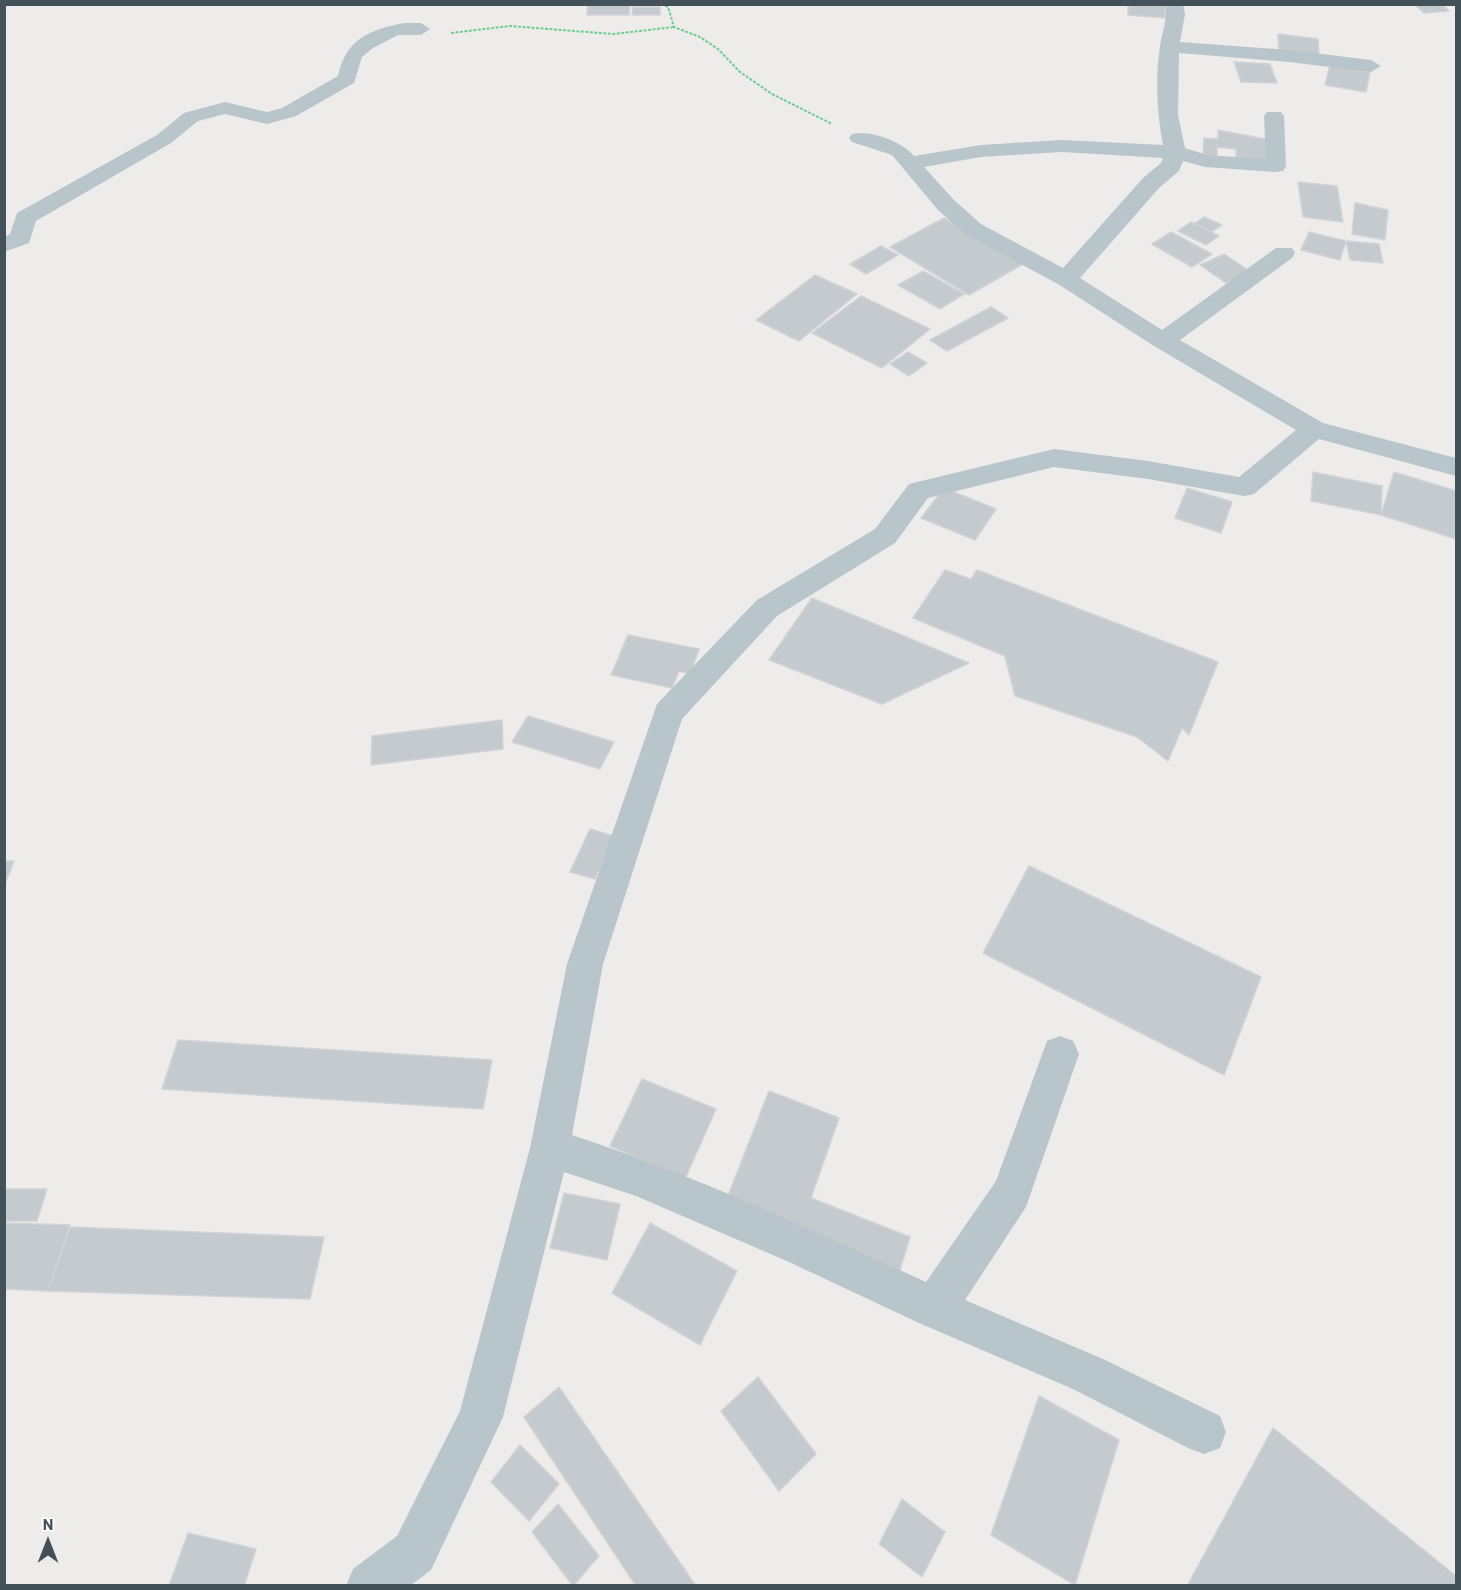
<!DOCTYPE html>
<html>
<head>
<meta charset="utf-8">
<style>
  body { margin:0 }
  #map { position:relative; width:1461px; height:1590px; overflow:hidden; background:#eeebeb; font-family:Barlow,sans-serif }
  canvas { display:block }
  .frame { position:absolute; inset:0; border:6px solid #435259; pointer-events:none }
  .north { position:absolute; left:18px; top:1512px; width:60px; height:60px; -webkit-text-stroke:4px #fff; paint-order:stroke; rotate:0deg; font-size:16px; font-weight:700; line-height:24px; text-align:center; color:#435259 }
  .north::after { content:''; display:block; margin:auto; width:21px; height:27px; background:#435259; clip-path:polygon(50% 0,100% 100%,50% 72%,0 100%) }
</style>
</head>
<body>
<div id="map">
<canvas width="1461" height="1590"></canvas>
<div class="frame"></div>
<div class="north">N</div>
</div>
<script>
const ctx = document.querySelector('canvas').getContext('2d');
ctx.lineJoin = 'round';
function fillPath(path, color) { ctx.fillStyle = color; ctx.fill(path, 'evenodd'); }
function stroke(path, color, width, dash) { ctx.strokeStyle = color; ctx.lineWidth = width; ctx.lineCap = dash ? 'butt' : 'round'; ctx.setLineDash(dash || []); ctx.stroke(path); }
const building = new Path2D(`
  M588,4H630L629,15H587Z
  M1128,4H1165V18L1128,15Z
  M1414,4H1442L1449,11L1424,13Z
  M633,7H660V15H632Z
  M1278,34L1318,39L1319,58L1279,53Z
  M1234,62L1270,64L1277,83L1241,82Z
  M1330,65L1370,72L1366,92L1325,85Z
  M1218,130L1270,140V162L1236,157V149L1217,147V159L1203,157L1204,138L1218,139Z
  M1298,182L1337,186L1343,222L1303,217Z
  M1355,203L1388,210L1385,240L1352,234Z
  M1204,217L1222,225L1211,232L1194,224Z
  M944,218L1023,264L969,295L890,247Z
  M1191,222L1219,236L1206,245L1178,231Z
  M1171,232L1212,254L1192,267L1152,244Z
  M1309,232L1346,241L1340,260L1301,250Z
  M1346,241L1379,244L1383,263L1350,260Z
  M881,246L898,255L866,274L850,264Z
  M1224,254L1251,272L1226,283L1200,265Z
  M923,271L964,294L940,309L898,285Z
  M815,275L857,294L799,341L756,320Z
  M861,296L930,329L882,368L812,333Z
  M991,307L1008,318L947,351L930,340Z
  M908,352L927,363L909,376L890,364Z
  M1313,472L1382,486L1381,515L1311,501Z
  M1394,472L1456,491V539L1381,515Z
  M944,488L996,509L975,540L921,518Z
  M1187,488L1232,502L1221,533L1175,518Z
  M945,570L971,579L977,570L1218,662L1189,735L1182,728L1168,761L1137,737L1015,696L1005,656L913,618Z
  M812,598L969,663L882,704L769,660Z
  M628,635L699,649L690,674L679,671L672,688L611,675Z
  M528,716L614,742L600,769L512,742Z
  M502,720L503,749L371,765L372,736Z
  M590,829L614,836L595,879L570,872Z
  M4,861H14L4,886Z
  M1029,866L1261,977L1224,1075L983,953Z
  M178,1040L492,1060L483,1109L162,1089Z
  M642,1079L716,1109L685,1179L610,1146Z
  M769,1091L839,1118L811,1198L910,1237L896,1283L722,1211Z
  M4,1189H47L37,1221H4Z
  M564,1193L620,1204L607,1260L550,1248Z
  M4,1223L70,1225L48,1291L4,1289Z
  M650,1223L737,1271L700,1345L612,1293Z
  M70,1227L324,1237L310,1299L48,1291Z
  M758,1377L816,1454L779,1491L721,1411Z
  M559,1387L696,1586H636L524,1417Z
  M1039,1396L1119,1440L1075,1585L991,1535Z
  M1273,1428L1456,1576V1586H1187Z
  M520,1445L559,1484L529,1521L491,1482Z
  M902,1499L945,1532L922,1577L879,1544Z
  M558,1504L599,1556L573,1586L532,1532Z
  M188,1533L256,1549L244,1586H169Z`);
fillPath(building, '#c5cacf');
stroke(building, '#cfd3d7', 1.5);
stroke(new Path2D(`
  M661,4L668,7L674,27L700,37L718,49L740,72L772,94L832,124
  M451,33L510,26L613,34L674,27`), '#6dce8f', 2, [3, 1.5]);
fillPath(new Path2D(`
  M1165,4H1183L1185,14L1180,42L1289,50L1371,60L1381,66L1371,72L1289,62L1179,53L1178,115L1185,148L1207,155L1266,159L1264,116L1267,112H1281L1284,116L1286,166L1283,171L1275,172L1205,167L1183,161L1179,171L1159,188L1080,278L1162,330L1276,248H1292L1295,253L1292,258L1180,340L1323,423L1456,458V476L1319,439L1254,494L1244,496L1148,479L1054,467L928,498L895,543L777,616L682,719L603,964L572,1135C694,1175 810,1229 926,1282L996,1181L1047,1041L1060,1036L1073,1041L1079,1054L1026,1207L965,1300L1103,1359L1220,1416L1226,1432L1220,1448L1204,1454L1188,1448L1073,1389L919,1323L789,1262L636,1196L564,1172L503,1417L431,1570L410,1586H346L353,1569L397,1536L460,1411L530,1148L567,964L657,704L757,600L875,529L909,484L1054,449L1148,461L1239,477L1296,430L1154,346L1058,284L965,234L938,210L892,155L852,142L849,138L852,134C870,129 903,142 914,156L981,145L1062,140L1163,145C1157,113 1155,78 1160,46C1162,32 1168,19 1165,4ZM1062,152L1163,158L1161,163L1143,178L1063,268L981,224L954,200L924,167L981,157Z
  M404,23H421L430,29L421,35H398L373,48L362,57L354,83L296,116L267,124L225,114L198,121L171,143L36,221L29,243L4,252V237L10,234L17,213L157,135L184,113L225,102L267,112L282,108L338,76C346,39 369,30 404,23Z`), '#b8c6cc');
</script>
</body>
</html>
